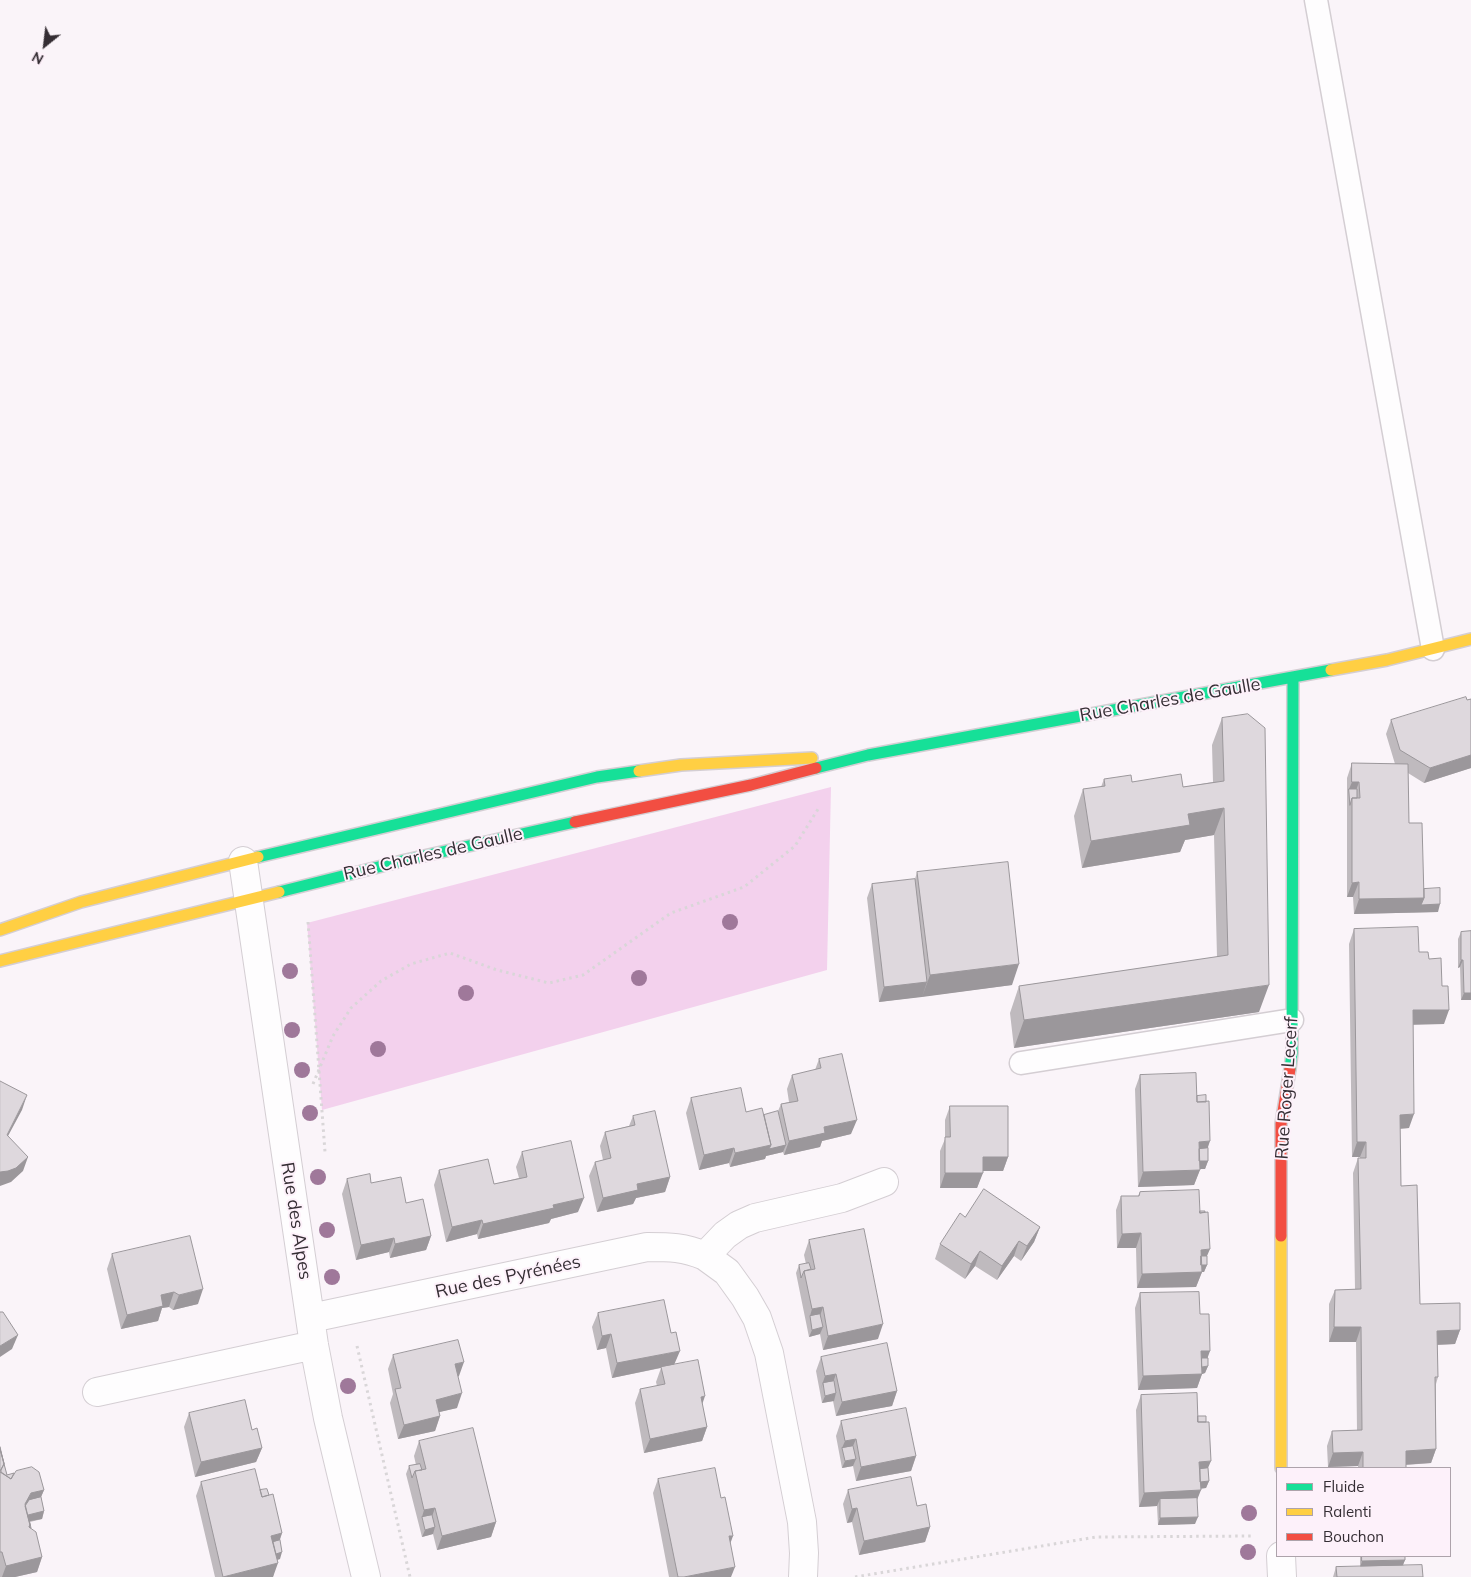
<!DOCTYPE html>
<html>
<head>
<meta charset="utf-8">
<style>
  body { margin:0 }
  #map { position:relative; width:1471px; height:1577px; overflow:hidden; background:#faf4f9; font-family:Mulish,sans-serif }
  canvas { display:block }
  .legend { position:absolute; left:1276px; top:1467px; width:175px; height:90px; box-sizing:border-box; background:#fdf1fa; border:1px solid #ada3ab; margin:0; padding:6px 9px; list-style:none; font-size:15px; color:#352e34 }
  .legend li { display:flex; align-items:center; gap:10px; height:25px }
  .legend b { width:25px; border:1px solid #ada3ab }
  .north { position:absolute; left:20px; top:20px; width:50px; height:50px; -webkit-text-stroke:4px #fdf1fa; paint-order:stroke; rotate:209deg; font-size:14px; font-weight:700; line-height:20px; text-align:center; color:#352e34 }
  .north::after { content:''; display:block; margin:auto; width:18px; height:22px; background:#352e34; clip-path:polygon(50% 0,100% 100%,50% 72%,0 100%) }
</style>
</head>
<body>
<div id="map">
<canvas width="1471" height="1577"></canvas>
<ul class="legend">
<li><b style="height:6px;background:#16e098"></b>Fluide</li>
<li><b style="height:6px;background:#ffcf43"></b>Ralenti</li>
<li><b style="height:6px;background:#f24e42"></b>Bouchon</li>
</ul>
<div class="north">N</div>
</div>
<script>
const ctx = document.querySelector('canvas').getContext('2d');
ctx.lineJoin = 'round';
function fillPath(path, color) { ctx.fillStyle = color; ctx.fill(path, 'evenodd'); }
function stroke(path, color, width, dash) { ctx.strokeStyle = color; ctx.lineWidth = width; ctx.lineCap = dash ? 'butt' : 'round'; ctx.setLineDash(dash || []); ctx.stroke(path); }
function label(font, color, halo, rows, align = 'center') {
  ctx.font = font + ' Mulish,sans-serif'; ctx.lineWidth = 4; ctx.setLineDash([]); ctx.textBaseline = 'middle'; ctx.strokeStyle = halo; ctx.fillStyle = color; for (const [text, x, y, turn = 0] of rows) {
    ctx.save(); ctx.translate(x, y); ctx.rotate((+turn || 0) * Math.PI / 180); ctx.textAlign = isNaN(turn) ? turn : align; if (halo) ctx.strokeText(text, 0, 0); ctx.fillText(text, 0, 0); ctx.restore();
  }
}
fillPath(new Path2D(`
  M831,787L827,970L322,1110L307,923Z`), '#f3d1ed');
const lane = new Path2D(`
  M1316,0L1433,649
  M1021,1063L1292,1020`);
const street = new Path2D(`
  M243,861L314,1345L328,1418L366,1577
  M705,1256L727,1272L745,1297L757,1318L769,1353L802,1522L804,1553L803,1577
  M311,1318L647,1247C670,1247 684,1247 705,1256L725,1235L739,1225L755,1218L842,1198L884,1182
  M97,1392L314,1345
  M1281,1556L1282,1577`);
const fast = new Path2D(`
  M816,768L868,755L1331,670
  M258,857L597,777L639,771
  M279,892L406,860L575,822
  M1290,1069L1292,1053L1293,677`);
const slow = new Path2D(`
  M1331,670L1387,660L1471,639
  M639,771L681,765L812,758
  M0,930L81,902L258,857
  M0,961L279,892
  M1281,1236V1468`);
const jam = new Path2D(`
  M575,822L751,785L816,768
  M1281,1236V1124L1290,1069`);
stroke(lane, '#d4ced3', 25);
stroke(street, '#d4ced3', 30);
stroke(fast, '#d4ced3', 14);
stroke(slow, '#d4ced3', 14);
stroke(jam, '#d4ced3', 14);
stroke(new Path2D(`
  M308,922L325,1152
  M313,1084L333,1036L351,1008L381,981L411,964L450,953L497,970L549,983L583,975L671,913L744,887L795,846L820,806
  M357,1346L410,1577
  M855,1577L1096,1537L1252,1536`), '#d9d6d8', 3, [2.5, 4]);
stroke(lane, '#fefdfe', 22);
stroke(street, '#fefdfe', 28);
stroke(fast, '#16e098', 11);
stroke(slow, '#ffcf43', 11);
stroke(jam, '#f24e42', 11);
ctx.fillStyle = '#9f789a';
for (const [x, y] of [
  [730,922],
  [290,971],
  [639,978],
  [466,993],
  [292,1030],
  [378,1049],
  [302,1070],
  [310,1113],
  [318,1177],
  [327,1230],
  [332,1277],
  [348,1386],
  [1249,1513],
  [1248,1552]
]) { ctx.beginPath(); ctx.arc(x, y, 8, 0, 2 * Math.PI); ctx.fill(); }
fillPath(new Path2D(`
  M1471,699V768L1424,783L1408,773L1409,823L1424,889L1438,912L1354,914L1353,897H1347V778L1352,763L1395,764L1386,734L1391,720Z
  M1222,718L1259,1012L1014,1048L1010,1013L1019,986L1217,957L1214,835L1185,840L1180,852L1082,868L1074,816L1083,789L1101,787L1104,779L1183,787L1213,782L1212,745Z
  M917,872L1012,985L879,1002L867,898L872,884L915,879Z
  M1354,929L1419,952L1429,959L1442,986L1444,1024H1413L1409,1128L1400,1129L1401,1186L1420,1304L1460,1330L1455,1344L1437,1345L1438,1377L1436,1384V1449L1431,1463L1406,1465V1468H1358V1466L1328,1467L1327,1446L1332,1431H1357L1356,1342H1329V1304L1335,1290L1355,1289L1353,1173L1358,1158H1360V1157H1352L1349,944Z
  M1471,931V1000H1461L1460,967L1458,968V939L1461,932Z
  M819,1059L851,1134L822,1141L820,1147L784,1155L783,1152L766,1156L765,1159L730,1167L729,1163L699,1170L686,1113L691,1098L746,1112L764,1115L778,1111L781,1104L789,1102L787,1089L792,1075L815,1070Z
  M1140,1075L1197,1096L1208,1148V1161L1205,1169H1200L1194,1185L1138,1187L1135,1089Z
  M950,1106L1008,1157L1003,1171H983L977,1188H940V1151L945,1139V1120Z
  M633,1116L670,1177L665,1192L636,1198L633,1204L597,1212L589,1176L595,1162L603,1160L600,1146L605,1132L629,1126Z
  M522,1152L578,1212L551,1219L549,1223L478,1239L477,1234L446,1242L434,1185L439,1170L494,1184L519,1178L516,1167Z
  M347,1179L371,1183L406,1203L431,1236L426,1250L390,1258L389,1252L356,1260L342,1194Z
  M1140,1192L1200,1211L1207,1256V1265L1204,1272H1202L1196,1287L1137,1288L1136,1248H1117L1116,1210L1121,1196H1138Z
  M965,1217L1040,1227L1034,1242L1021,1261L1014,1256L997,1280L975,1266L965,1279L935,1259L940,1244Z
  M809,1240L878,1339L823,1350L820,1334L809,1337L796,1273L799,1265L806,1264L804,1255Z
  M112,1254L198,1304L173,1310L169,1307L162,1308L158,1321L121,1329L107,1269Z
  M1140,1293L1200,1313L1208,1358V1366L1205,1373L1202,1374L1197,1388L1138,1390L1135,1308Z
  M598,1313L675,1365L702,1404L707,1427L702,1441L644,1453L635,1403L640,1389L657,1386L656,1382L661,1368L612,1378L606,1348L597,1350L592,1327Z
  M393,1355L459,1376L458,1377L457,1408L439,1412L440,1416L435,1431L398,1439L390,1403L393,1394L388,1369Z
  M821,1357L897,1391L892,1406L836,1416L833,1401L822,1403L816,1371Z
  M1141,1395L1198,1416L1208,1468L1209,1481L1206,1488L1200,1489L1197,1499L1195,1524L1158,1525L1157,1506L1139,1507L1136,1410Z
  M189,1413L252,1430L262,1448L256,1462L195,1477L184,1427Z
  M841,1421L916,1456L911,1471L856,1481L853,1466L842,1468L836,1436Z
  M419,1441L496,1522L491,1537L437,1550L433,1534L422,1537L406,1474L409,1466L416,1465L414,1456Z
  M0,1447L7,1475L44,1490L41,1497L44,1511L42,1519L30,1522L31,1528L42,1557L37,1572L15,1577H0Z
  M658,1479L731,1577H669L653,1493Z
  M201,1482L260,1490L269,1495L282,1533L280,1540V1559L277,1560L273,1577H215L196,1496Z
  M848,1490L917,1506L930,1527L925,1542L859,1555L852,1522L847,1523L843,1504Z
  M1360,1556H1405V1560L1403,1565L1423,1577H1333L1336,1567H1360Z`), '#bfbabe');
fillPath(new Path2D(`
  M1471,755V768L1424,783L1430,768Z
  M1352,782H1359L1354,796L1349,789Z
  M1224,808L1214,835L1185,840L1180,852L1082,868L1091,841L1188,814Z
  M1359,882L1353,897H1347L1352,883Z
  M1424,898L1440,904L1438,912L1354,914L1359,899Z
  M1461,960H1463L1460,967L1458,968Z
  M1019,964L1012,985L922,997L930,975Z
  M927,982L922,997L879,1002L884,987Z
  M1269,985L1259,1012L1014,1048L1024,1020Z
  M1464,993H1471V1000H1461Z
  M1413,1010H1449L1444,1024L1407,1025Z
  M27,1095L22,1110L1,1149L7,1135Z
  M1414,1114L1409,1128L1394,1129L1400,1115Z
  M857,1120L851,1134L822,1141L820,1147L784,1155L789,1141L824,1127Z
  M1210,1141L1205,1156H1196L1199,1142Z
  M1357,1142H1366L1360,1157H1352Z
  M771,1145H786L783,1152L766,1156L765,1159L730,1167L735,1153Z
  M734,1148L729,1163L699,1170L704,1155Z
  M28,1157L23,1171L11,1182L0,1186V1172Z
  M983,1157H1008L1003,1171H978Z
  M1197,1161H1208L1205,1169H1194Z
  M1200,1170L1194,1185L1138,1187L1143,1172Z
  M945,1173H983L977,1188H940Z
  M670,1177L665,1192L636,1198L633,1204L597,1212L603,1198L637,1184Z
  M584,1198L578,1212L551,1219L549,1223L478,1239L483,1224L553,1205Z
  M482,1220L477,1234L446,1242L452,1227Z
  M1040,1227L1034,1242L1021,1261L1027,1246Z
  M1141,1233L1136,1248H1117L1122,1234Z
  M431,1236L426,1250L390,1258L395,1244Z
  M394,1238L389,1252L356,1260L361,1245Z
  M1019,1241L1014,1256L997,1280L1002,1266Z
  M1210,1249L1204,1263L1198,1264L1201,1250Z
  M980,1251L975,1266L965,1279L971,1264Z
  M1199,1265H1207L1204,1272H1196Z
  M1202,1272L1196,1287L1137,1288L1142,1274Z
  M203,1289L198,1304L173,1310L179,1295Z
  M174,1292L169,1307L162,1308L158,1321L121,1329L127,1315L161,1295Z
  M823,1307L818,1322L810,1316L812,1309Z
  M883,1324L878,1339L823,1350L828,1336Z
  M823,1327L820,1334L809,1337L812,1330Z
  M1334,1327H1361L1356,1342H1329Z
  M1460,1330L1455,1344L1432,1345L1437,1331Z
  M611,1334L606,1348L597,1350L602,1336Z
  M18,1335L12,1349L0,1357V1346Z
  M680,1351L674,1365L612,1378L617,1363Z
  M1201,1351H1210L1205,1365L1199,1358Z
  M464,1362L459,1376L450,1379L455,1364Z
  M1208,1366L1205,1373L1202,1374L1197,1388L1138,1390L1143,1376Z
  M836,1374L831,1388L823,1383L820,1391L825,1376Z
  M897,1391L892,1406L836,1416L842,1402Z
  M462,1393L457,1408L431,1414L436,1400Z
  M836,1393L834,1401L822,1403L825,1396Z
  M705,1396L700,1411L701,1397Z
  M440,1416L435,1431L398,1439L404,1425Z
  M707,1427L702,1441L644,1453L650,1439Z
  M856,1439L850,1453L842,1448L845,1441Z
  M262,1448L256,1462L195,1477L201,1462Z
  M1436,1449L1431,1463L1400,1465L1406,1451Z
  M1363,1452L1358,1466L1328,1467L1333,1453Z
  M916,1456L911,1471L856,1481L861,1467Z
  M856,1459L853,1466L842,1468L845,1461Z
  M1211,1461L1205,1475L1197,1476L1199,1462Z
  M1209,1481L1206,1488L1194,1489L1197,1482Z
  M44,1490L38,1504L26,1508L25,1504L31,1493Z
  M1201,1490L1195,1505L1160,1499L1157,1506L1139,1507L1144,1493Z
  M435,1508L430,1522L422,1517L424,1510Z
  M857,1508L852,1522L847,1523L852,1509Z
  M44,1511L42,1519L25,1522L28,1515Z
  M1198,1517L1195,1524L1158,1525L1160,1518Z
  M496,1522L491,1537L437,1550L442,1536Z
  M435,1527L433,1534L422,1537L425,1530Z
  M930,1527L925,1542L859,1555L864,1541Z
  M282,1533L277,1547L270,1549L271,1536Z
  M729,1536H733L728,1550Z
  M282,1552L280,1559L269,1562L272,1555Z
  M42,1557L37,1572L15,1577H2L6,1566Z
  M1405,1560L1402,1567L1360,1568L1362,1561Z
  M278,1563L273,1577H223Z
  M735,1567L731,1577H684Z`), '#9b979b');
const building = new Path2D(`
  M1466,697L1467,700L1471,699V755L1430,768L1400,750L1391,720Z
  M1248,714L1265,728L1269,985L1024,1020L1019,986L1228,955L1224,808L1188,814L1190,825L1091,841L1083,789L1105,786L1104,779L1131,775L1132,782L1181,774L1183,787L1224,781L1222,718Z
  M1352,763L1408,764L1409,823H1422L1424,898L1359,899V882L1352,883V798H1360L1359,782H1352Z
  M1349,789H1357V798H1352L1350,805Z
  M1008,862L1019,964L930,975L917,872Z
  M915,879L927,982L884,987L872,884Z
  M1440,888V904L1421,905L1424,898V889Z
  M1418,927L1419,952H1428L1429,959L1441,958L1442,986H1448L1449,1010H1413L1414,1114L1400,1115L1401,1186L1417,1185L1420,1304L1460,1303V1330L1437,1331L1438,1377H1435L1436,1449L1406,1451V1468H1363V1452L1333,1453L1332,1431L1362,1430L1361,1327H1334L1335,1290L1361,1289L1358,1158H1366V1142H1357L1354,929Z
  M1471,931V993H1464L1463,960H1461V932Z
  M842,1054L857,1120L824,1127L825,1133L789,1141L781,1104L798,1101L792,1075L821,1068L819,1059Z
  M1196,1073L1197,1102L1209,1101L1210,1141L1199,1142L1200,1170L1143,1172L1140,1075Z
  M0,1081L27,1095L7,1135L28,1157L16,1168L8,1171L0,1172Z
  M741,1088L746,1112L762,1108L771,1145L735,1153L734,1148L704,1155L691,1098Z
  M1206,1095V1102H1197V1096Z
  M950,1106H1008V1157H983V1173H945V1137H950Z
  M655,1111L670,1177L637,1184L638,1190L603,1198L595,1162L611,1158L605,1132L635,1125L633,1116Z
  M778,1111L786,1145L769,1149L771,1145L764,1115Z
  M571,1141L584,1198L553,1205L554,1208L483,1224L482,1220L452,1227L439,1170L488,1159L494,1184L527,1177L522,1152Z
  M1208,1148V1161H1199V1149Z
  M370,1174L371,1183L401,1177L406,1203L423,1199L431,1236L395,1244L394,1238L361,1245L347,1179Z
  M984,1189L1040,1227L1027,1246L1019,1241L1002,1266L980,1251L971,1264L940,1244L960,1213L965,1217Z
  M1199,1190L1200,1213L1208,1212L1210,1249L1201,1250L1202,1272L1142,1274L1141,1233L1122,1234L1121,1196H1139L1140,1192Z
  M1200,1211H1205V1212L1200,1213Z
  M864,1229L883,1324L828,1336L823,1307L812,1309L804,1271L815,1269L809,1240Z
  M190,1236L203,1289L179,1295L174,1292L161,1295L163,1306L127,1315L112,1254Z
  M1201,1256H1207V1265H1201Z
  M809,1263L811,1269L804,1271L801,1278L799,1265Z
  M1199,1292L1200,1314H1209L1210,1351H1201L1202,1374L1143,1376L1140,1293Z
  M664,1300L671,1333L676,1332L680,1351L617,1363L611,1334L602,1336L598,1313Z
  M0,1312H3L18,1335L0,1346Z
  M820,1314L823,1327L812,1330L810,1316Z
  M458,1340L464,1362L455,1364L462,1393L436,1400L440,1416L404,1425L395,1389L401,1388L393,1355Z
  M887,1343L897,1391L842,1402L836,1374L825,1376L821,1357Z
  M1202,1358H1208V1366L1202,1367Z
  M698,1360L705,1396L701,1397L707,1427L650,1439L640,1389L665,1384L661,1367Z
  M834,1381L836,1393L825,1396L823,1383Z
  M1197,1393L1198,1422H1209L1211,1461L1199,1462L1201,1490L1144,1493L1141,1395Z
  M245,1400L252,1430L257,1428L262,1448L201,1462L189,1413Z
  M906,1408L916,1456L861,1467L856,1439L845,1441L841,1421Z
  M1198,1416H1206V1422H1198Z
  M473,1428L496,1522L442,1536L435,1508L424,1510L415,1471L426,1469L419,1441Z
  M853,1446L856,1459L845,1461L842,1448Z
  M0,1447L4,1464L0,1471Z
  M0,1449L7,1475L14,1473L11,1479L1,1472V1470L4,1464Z
  M420,1464L422,1470L415,1471L412,1478L409,1466Z
  M32,1467L39,1472L44,1490L31,1493L25,1504L30,1525L29,1527L36,1532L42,1557L6,1566L2,1552H0V1472L11,1479L16,1471Z
  M715,1468L721,1498L725,1497L733,1536H729L735,1567L684,1577H678L658,1479Z
  M1208,1468L1209,1481L1200,1482V1469Z
  M255,1469L262,1497L273,1494L282,1533L271,1536L278,1563L223,1577L201,1482Z
  M911,1477L917,1506L926,1504L930,1527L864,1541L857,1508L852,1509L848,1490Z
  M267,1489L269,1495L262,1497L260,1490Z
  M41,1497L44,1511L28,1515L31,1528L29,1527L30,1525L25,1506L29,1500Z
  M1197,1498L1198,1517L1160,1518V1499Z
  M432,1515L435,1527L425,1530L422,1517Z
  M280,1540L282,1552L276,1554L273,1542Z
  M1362,1556H1405V1560L1362,1561Z
  M1422,1565L1423,1577H1337L1336,1567Z`);
fillPath(building, '#ded8dd');
stroke(building, '#9b979b', 1);
label('18px', '#352e34', '#fdf1fa', [
  ["Rue Charles de Gaulle",1170,700,-10],
  ["Rue Charles de Gaulle",433,854,-13],
  ["Rue Roger Lecerf",1287,1088,-86],
  ["Rue des Alpes",296,1221,81],
  ["Rue des Pyrénées",508,1277,-12]
]);
</script>
</body>
</html>
